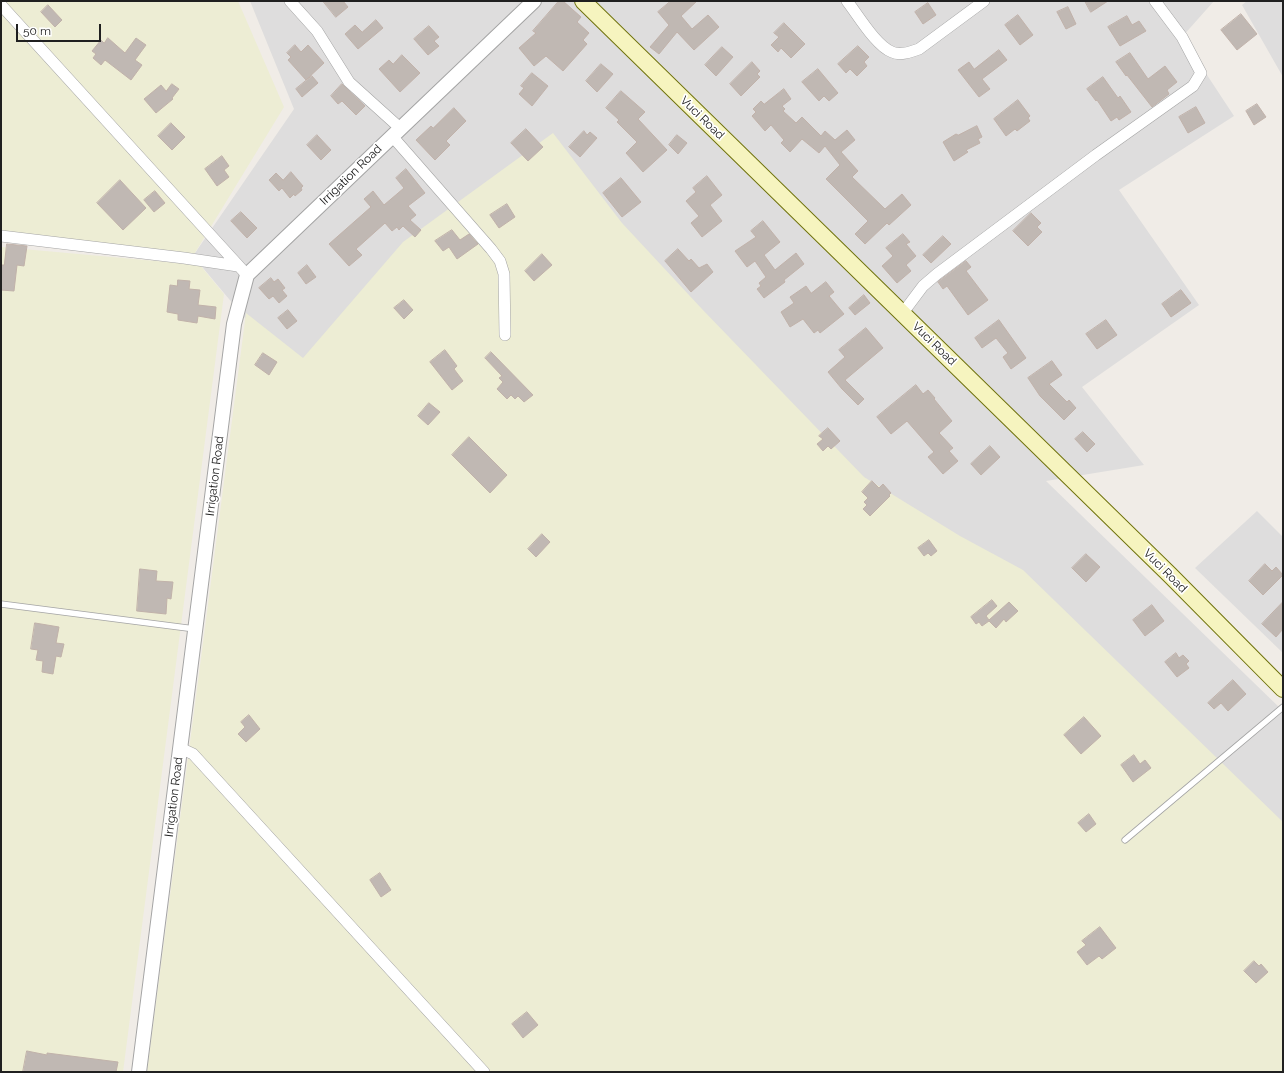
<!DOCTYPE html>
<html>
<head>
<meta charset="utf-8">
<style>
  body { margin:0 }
  #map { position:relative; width:1284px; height:1073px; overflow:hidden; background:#f0ece7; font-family:Raleway,sans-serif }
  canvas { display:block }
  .frame { position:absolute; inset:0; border:2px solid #202020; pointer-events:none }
  .scale { position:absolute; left:16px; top:24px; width:85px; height:18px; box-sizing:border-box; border:2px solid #202020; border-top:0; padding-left:5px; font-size:12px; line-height:14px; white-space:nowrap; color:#202020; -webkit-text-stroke:3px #fff; paint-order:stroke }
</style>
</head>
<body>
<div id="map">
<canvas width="1284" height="1073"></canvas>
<div class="frame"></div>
<div class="scale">50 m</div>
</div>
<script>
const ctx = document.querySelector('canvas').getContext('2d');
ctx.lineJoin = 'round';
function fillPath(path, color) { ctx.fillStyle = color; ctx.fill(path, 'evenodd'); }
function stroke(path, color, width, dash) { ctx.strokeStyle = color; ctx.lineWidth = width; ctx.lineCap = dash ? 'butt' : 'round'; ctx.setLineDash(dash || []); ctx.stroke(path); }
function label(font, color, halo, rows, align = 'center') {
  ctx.font = font + ' Raleway,sans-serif'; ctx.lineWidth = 3.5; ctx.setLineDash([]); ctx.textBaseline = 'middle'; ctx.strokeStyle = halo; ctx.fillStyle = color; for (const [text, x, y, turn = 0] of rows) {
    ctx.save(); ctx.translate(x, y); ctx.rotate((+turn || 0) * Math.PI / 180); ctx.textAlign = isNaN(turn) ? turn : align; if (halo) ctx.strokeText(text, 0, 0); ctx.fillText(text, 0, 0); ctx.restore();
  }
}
fillPath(new Path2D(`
  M250,1H1214L1182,37L1234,116L1119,190L1199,305L1082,387L1144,465L1046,481L1283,711V850L296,379L193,256L294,109Z
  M1247,1H1283V77L1242,5Z
  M1257,511L1283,537V653L1195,568Z`), '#dedddd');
fillPath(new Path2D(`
  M1,1H238L284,107L193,256L1,234Z
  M553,133L622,223L702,309L864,477L960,536L1023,570L1283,822V1072H147L246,313L303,358L403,242Z
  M1,247L200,265L224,294L123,1072H1Z`), '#ededd4');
const building = new Path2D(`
  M323,1H343L348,7L336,17Z
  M559,1H563L581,17L577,22L589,33L583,40L587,44L563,71L546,56L534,66L519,48L536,33L533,31Z
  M671,1H697L681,16L692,29L708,15L719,27L694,50L677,32L659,54L650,47L669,25L658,12Z
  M1085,1H1108L1091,12Z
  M928,3L936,15L923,24L915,12Z
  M48,5L62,20L55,27L41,12Z
  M1068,7L1076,24L1066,29L1057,12Z
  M1241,14L1257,34L1237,50L1221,30Z
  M1018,15L1033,35L1020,45L1005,25Z
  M1127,16L1132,25L1139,21L1146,31L1120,46L1108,27Z
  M376,20L383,28L358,49L345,34L355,25L362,32Z
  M784,23L805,44L791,58L781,48L778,52L771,45L779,37L774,33Z
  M429,26L439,37L434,41L439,46L428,55L414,39Z
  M108,38L125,53L136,38L146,45L135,60L142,65L131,80L105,60L101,65L93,58L96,54L92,51L101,40L104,43Z
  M295,45L301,52L308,45L324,63L306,80L288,60L291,57L287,53Z
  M858,46L869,57L864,62L867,66L857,76L850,69L846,73L838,64Z
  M722,47L733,57L716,76L705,65Z
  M999,50L1007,60L982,79L990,89L979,97L958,70L969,62L974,69Z
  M1130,53L1148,79L1165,66L1177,82L1167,90L1169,94L1152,107L1127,75L1126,76L1116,62Z
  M402,55L420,73L400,92L379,69L389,60L393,64Z
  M752,62L760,71L757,74L760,77L741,96L730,84Z
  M601,64L613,74L597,92L586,81Z
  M818,69L838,93L829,101L824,96L819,101L802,82Z
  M532,73L548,86L532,106L519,94L524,88L521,86Z
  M312,76L318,83L302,97L296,89Z
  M1103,77L1118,98L1120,96L1131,112L1119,120L1117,117L1111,121L1097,100L1096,101L1087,89Z
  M172,84L179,89L172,98L173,99L156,113L144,99L161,85L166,91Z
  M342,84L365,106L356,115L342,101L338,104L331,96Z
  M784,89L791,99L782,106L785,109L783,111L796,123L802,117L821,136L825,131L835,140L847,130L855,140L841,152L858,171L852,177L885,209L902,194L911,205L889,225L887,223L865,244L855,234L868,221L826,179L840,165L825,146L819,153L802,139L790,152L781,143L784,140L771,125L765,131L752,116L756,112L753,109L761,101L764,104Z
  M621,91L645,112L638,119L667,150L643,172L626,153L637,142L617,122L619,120L606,108Z
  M1018,100L1030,116L1028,118L1030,121L1017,131L1015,129L1006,136L994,119Z
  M1257,104L1266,117L1254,125L1246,111Z
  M1196,107L1205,123L1188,133L1179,117Z
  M454,108L466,121L446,141L450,145L435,160L416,140L431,126L433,128Z
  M171,123L185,137L172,150L158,136Z
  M977,126L982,137L978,139L980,143L966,150L968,152L954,161L943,142L956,134L958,135Z
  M526,129L543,147L528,161L511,143Z
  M584,131L587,135L590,132L597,138L580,157L569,147Z
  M317,135L331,150L321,160L307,145Z
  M677,135L687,143L678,154L669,145Z
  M222,156L229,166L224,170L229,177L217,186L205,169Z
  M406,169L425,193L408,206L416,215L410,220L421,230L415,237L403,226L399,230L397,227L392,231L385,223L356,249L362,255L349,266L329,244L371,207L364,199L373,191L384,205L404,188L396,178Z
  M291,172L303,186L301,188L302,190L295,196L294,194L290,198L282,188L279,191L269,180L276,173L283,180Z
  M707,176L722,195L710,205L722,221L702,237L691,223L699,216L686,201L696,192L693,188Z
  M621,178L641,202L622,217L603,193Z
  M120,180L146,208L123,230L97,203Z
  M155,191L165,203L154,212L144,200Z
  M507,204L515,217L499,228L490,215Z
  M241,212L257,228L247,238L231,221Z
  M1031,213L1041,223L1037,227L1042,232L1028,246L1013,231Z
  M763,221L780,242L764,255L775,270L796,253L804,264L784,280L785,282L764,298L757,289L761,286L759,283L766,277L755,261L747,267L735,251L756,237L751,231Z
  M452,230L460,240L469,234L478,244L457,259L449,247L443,251L435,241Z
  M903,234L910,242L906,244L916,256L906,265L911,271L897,283L882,266L893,256L886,248Z
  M943,236L951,244L931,263L923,255Z
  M7,244L27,246L24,266L17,265L14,291L1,290V265H4Z
  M678,249L689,261L691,259L699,268L707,264L713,272L691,292L665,261Z
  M542,254L552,265L534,281L525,271Z
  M966,261L971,267L966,271L988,300L968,315L947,286L943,289L938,282Z
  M307,265L316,277L306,284L298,273Z
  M271,278L274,282L278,279L285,288L282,290L287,296L279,303L273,296L269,299L259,288Z
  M178,280L190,281L189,289L200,290L198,305L216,307L215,319L198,316L197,323L178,320V314L167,312L170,285L177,286Z
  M826,282L834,292L829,296L844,314L820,333L818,330L814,333L803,319L790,327L781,312L794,303L790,297L806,286L811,293Z
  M1181,290L1191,303L1171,317L1162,304Z
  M864,295L870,303L855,315L849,308Z
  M404,300L413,310L404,319L394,308Z
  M288,310L297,321L287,329L278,318Z
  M999,320L1026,358L1011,369L1003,357L1008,353L996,338L982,348L975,338Z
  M1106,320L1117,335L1097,349L1086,334Z
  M866,328L883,348L845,380L864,399L858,405L842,389L828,372L845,357L839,350Z
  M445,350L457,366L454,369L463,381L452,390L430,362Z
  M491,352L533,395L524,402L518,396L515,399L511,395L507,399L497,389L503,382L499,378L502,376L485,358Z
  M263,353L277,362L269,375L255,365Z
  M1052,361L1062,375L1049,384L1067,402L1069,400L1076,408L1064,420L1040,396L1028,378Z
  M916,385L923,394L928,390L935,398L934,399L952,421L939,433L953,448L949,451L958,461L943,474L928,457L934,452L907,421L891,434L877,417Z
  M429,403L440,412L428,425L418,416Z
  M828,428L840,441L831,449L828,446L823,451L817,444L823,439L819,436Z
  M1083,432L1095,444L1087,452L1075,439Z
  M469,437L507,475L490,493L452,455Z
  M990,446L1000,457L981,475L971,464Z
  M872,481L879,488L883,484L891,493L889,495L890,496L870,516L863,509L867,505L864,502L868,498L862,492Z
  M542,534L550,542L536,557L528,549Z
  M929,540L937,551L931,556L928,553L924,556L918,548Z
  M1086,554L1100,567L1086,582L1072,568Z
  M1265,564L1272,571L1276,567L1283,575L1263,595L1249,581Z
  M140,569L157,571L156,581L173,582L171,599L167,598L166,614L137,611Z
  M992,600L997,606L986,616L989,620L1009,602L1018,611L1006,622L1004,619L996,628L989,621L982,626L979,622L976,624L971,617Z
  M1283,602V629L1276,637L1262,624Z
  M1152,605L1164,621L1145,636L1133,620Z
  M35,623L59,627L56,643L64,644L61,657L56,656L53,674L42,672L43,661L36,660L38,650L31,649Z
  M1176,653L1179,658L1183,655L1189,661L1186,664L1189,668L1177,677L1165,662Z
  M1233,680L1246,694L1228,711L1221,703L1214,709L1208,703Z
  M249,715L260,729L246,742L238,734L245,727L241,722Z
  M1084,717L1101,736L1081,754L1064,735Z
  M1134,755L1140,764L1145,760L1151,768L1133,782L1121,765Z
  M1089,814L1096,824L1086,832L1078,823Z
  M380,873L391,890L381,897L370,880Z
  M1100,927L1116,948L1102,959L1099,956L1087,965L1077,952L1086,945L1082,941Z
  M1254,961L1259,966L1261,964L1268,972L1256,983L1244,971Z
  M527,1012L538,1025L523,1038L512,1024Z
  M27,1051L47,1055V1053L118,1062L116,1072H23Z`);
fillPath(building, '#c0b8b3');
stroke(building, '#c1b2aa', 1);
const service = new Path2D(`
  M1,604L195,629
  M1125,840L1283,707`);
const minor = new Path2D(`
  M290,1L317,31L349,82L400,128
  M847,1C858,15 876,46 892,52C900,56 911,52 919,49L984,1
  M1,5L247,275
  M392,136L491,249L500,261L504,274L505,335
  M1,236L184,258L238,266
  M902,314L923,286L937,274L1096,155L1193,86L1201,73L1182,37L1155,1
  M180,748L193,754L484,1072`);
const tertiary = new Path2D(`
  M139,1072L234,324L247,275L534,1`);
const secondary = new Path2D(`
  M583,1L1170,575L1283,689`);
stroke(service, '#a4a4a4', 7);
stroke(minor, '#a4a4a4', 12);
stroke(tertiary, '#a4a4a4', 16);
stroke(secondary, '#6f720c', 18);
stroke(service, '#fff', 5.5);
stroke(minor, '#fff', 11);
stroke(tertiary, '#fff', 14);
stroke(secondary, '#f6f4bf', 16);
label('12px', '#202020', '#fff', [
  ["Vuci Road",702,118,44],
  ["Irrigation Road",351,175,-44],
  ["Vuci Road",934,344,44],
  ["Irrigation Road",215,476,-83],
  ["Vuci Road",1165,571,45],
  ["Irrigation Road",174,797,-83]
]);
</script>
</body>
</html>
